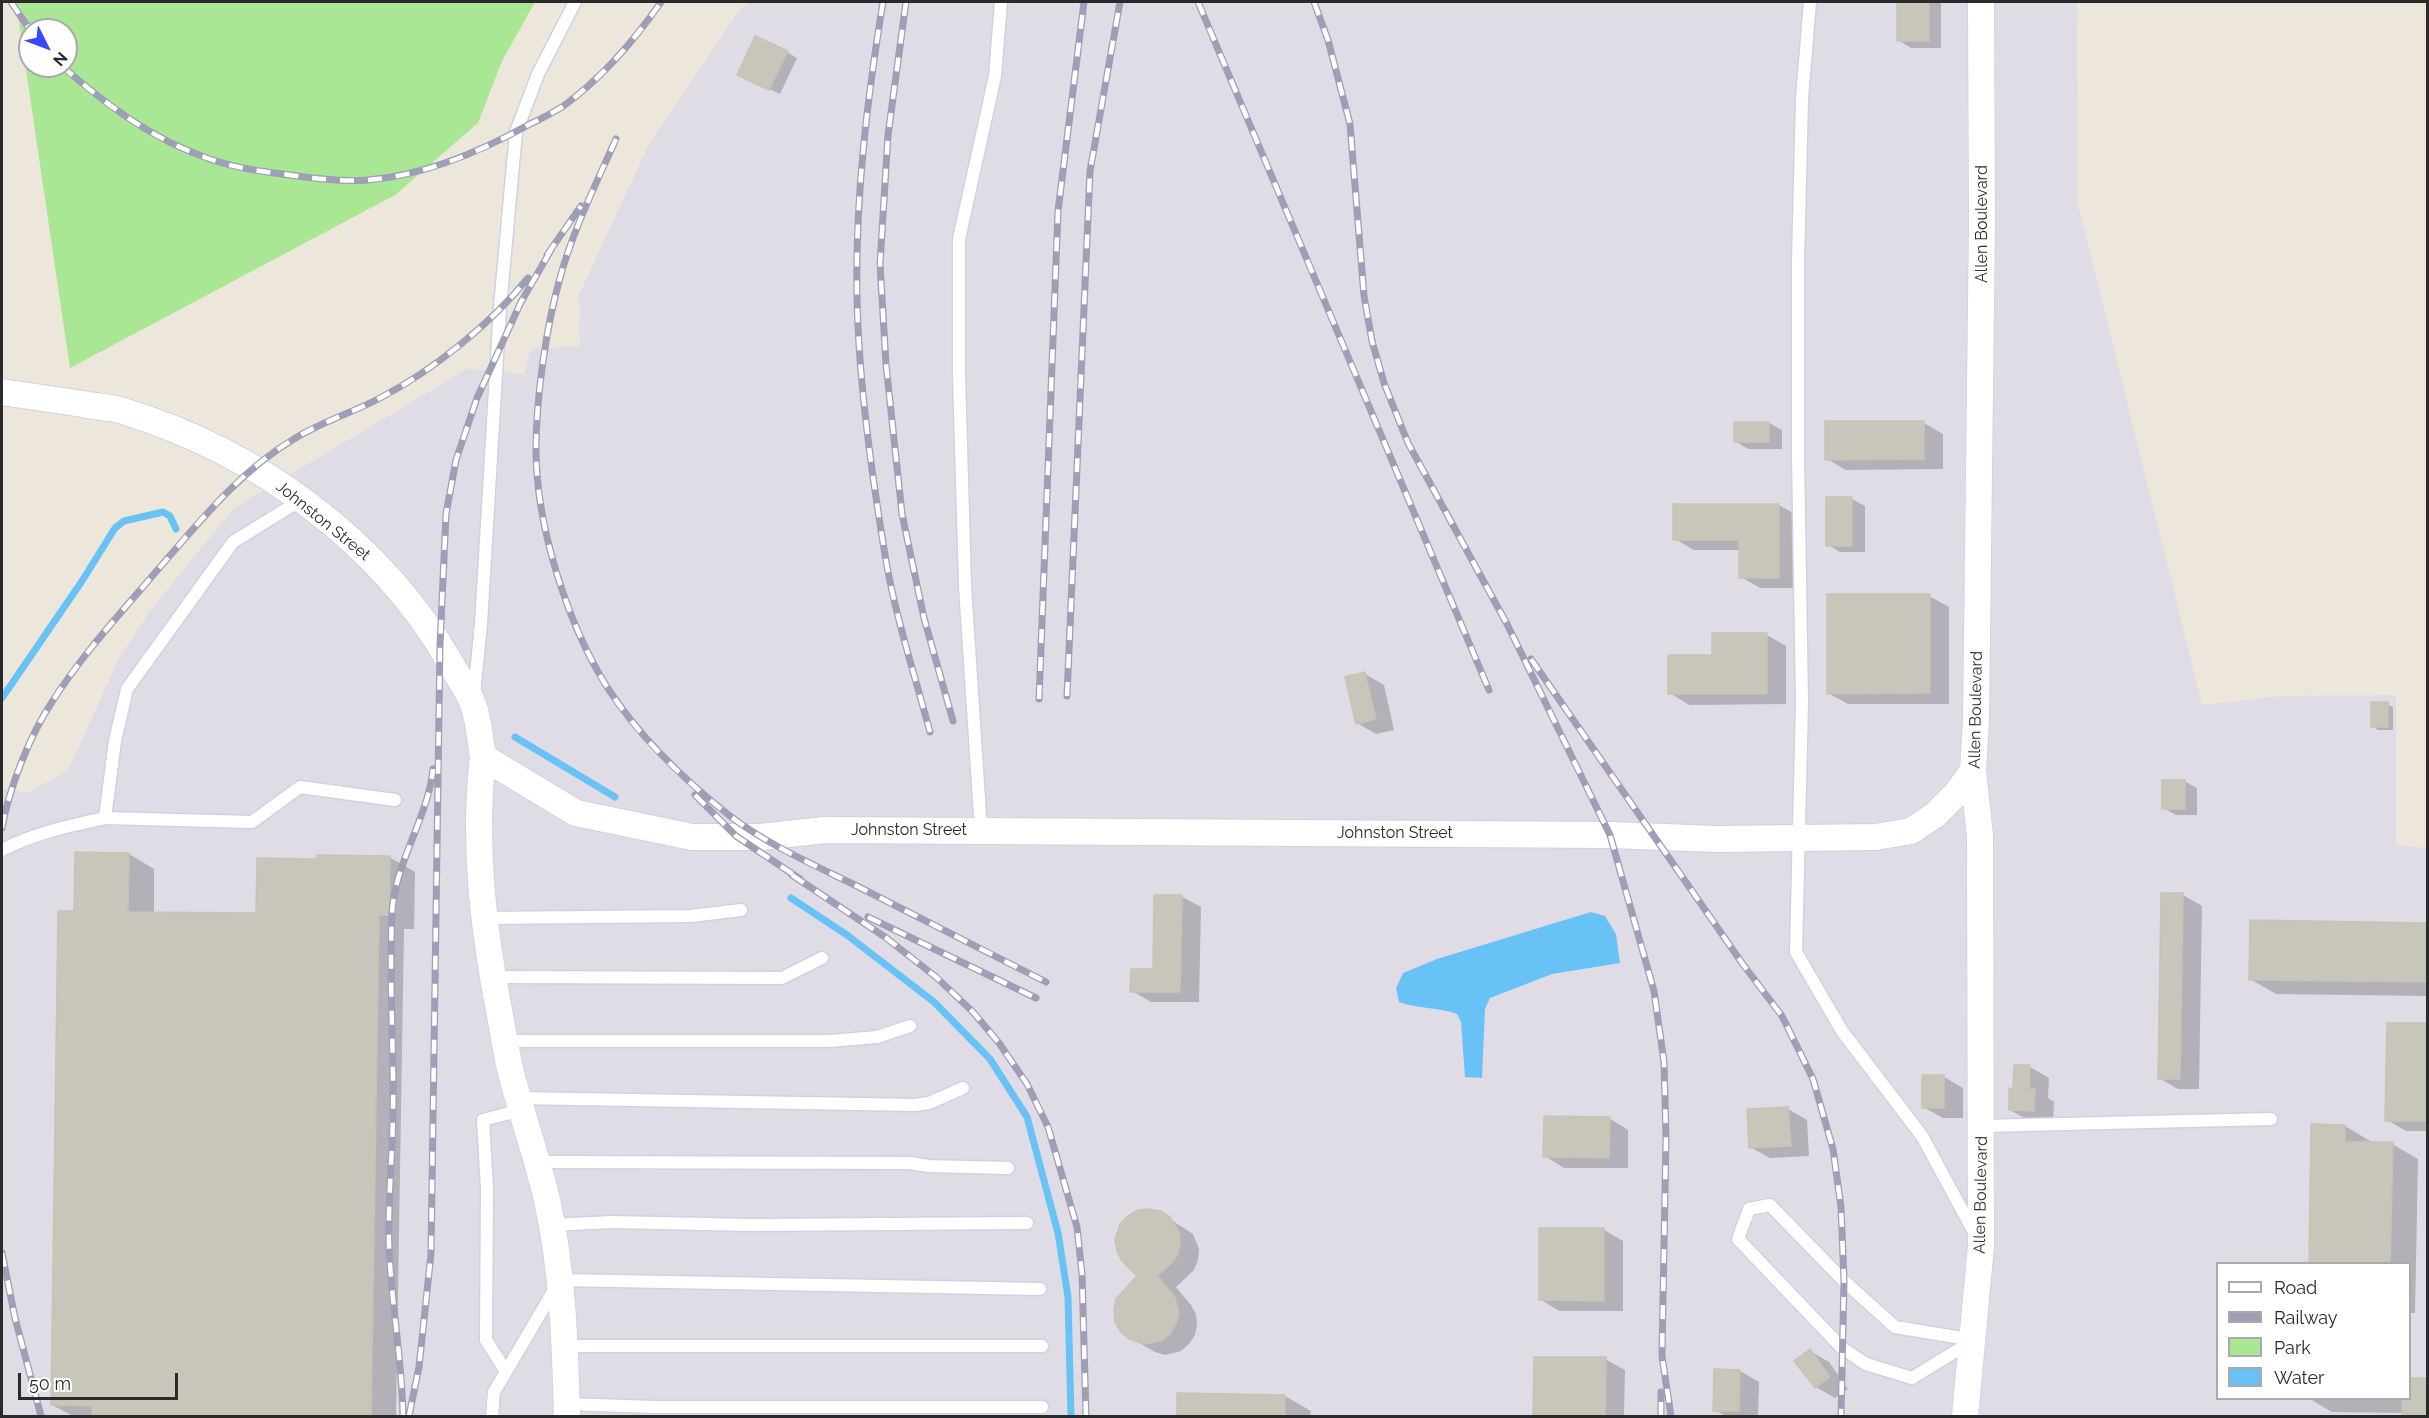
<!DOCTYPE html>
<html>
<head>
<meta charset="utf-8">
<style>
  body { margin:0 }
  #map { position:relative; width:2429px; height:1418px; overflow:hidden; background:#ede7db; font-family:Raleway,sans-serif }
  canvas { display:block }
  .frame { position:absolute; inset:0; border:3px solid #2a2a2a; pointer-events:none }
  .legend { position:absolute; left:2216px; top:1262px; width:195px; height:138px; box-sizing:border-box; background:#fff; border:2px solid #aaa; margin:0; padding:8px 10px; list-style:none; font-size:18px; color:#2a2a2a }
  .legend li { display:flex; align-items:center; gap:12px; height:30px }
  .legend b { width:30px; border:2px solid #aaa }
  .north { position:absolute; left:18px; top:18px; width:60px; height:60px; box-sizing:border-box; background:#fff; border:2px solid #aaa; border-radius:50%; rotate:132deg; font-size:16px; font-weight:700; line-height:24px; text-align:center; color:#2a2a2a }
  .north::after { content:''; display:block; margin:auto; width:21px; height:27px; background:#3649ff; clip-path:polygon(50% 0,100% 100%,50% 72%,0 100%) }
  .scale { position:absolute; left:18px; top:1373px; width:160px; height:27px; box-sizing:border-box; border:3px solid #2a2a2a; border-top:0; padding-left:8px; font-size:18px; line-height:21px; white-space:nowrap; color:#2a2a2a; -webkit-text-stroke:4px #fff; paint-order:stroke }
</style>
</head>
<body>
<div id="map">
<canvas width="2429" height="1418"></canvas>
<div class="frame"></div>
<ul class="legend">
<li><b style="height:8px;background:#fff"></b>Road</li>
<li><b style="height:8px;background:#9e9fb6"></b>Railway</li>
<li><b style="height:16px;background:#a9e794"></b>Park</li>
<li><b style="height:16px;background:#68c2f6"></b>Water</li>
</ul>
<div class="north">N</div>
<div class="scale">50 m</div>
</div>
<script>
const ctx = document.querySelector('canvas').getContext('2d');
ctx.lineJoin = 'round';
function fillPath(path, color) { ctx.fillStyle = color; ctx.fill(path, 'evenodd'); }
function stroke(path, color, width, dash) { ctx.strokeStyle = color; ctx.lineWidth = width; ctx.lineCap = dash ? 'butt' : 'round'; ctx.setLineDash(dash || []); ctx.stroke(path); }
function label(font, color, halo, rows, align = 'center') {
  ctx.font = font + ' Raleway,sans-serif'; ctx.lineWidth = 4.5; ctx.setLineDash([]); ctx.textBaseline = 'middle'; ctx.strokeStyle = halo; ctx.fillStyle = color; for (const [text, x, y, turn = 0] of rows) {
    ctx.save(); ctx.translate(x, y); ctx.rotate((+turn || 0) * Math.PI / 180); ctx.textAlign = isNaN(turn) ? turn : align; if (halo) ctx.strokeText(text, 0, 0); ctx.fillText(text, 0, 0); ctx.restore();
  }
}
fillPath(new Path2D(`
  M749,2H2077L2078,204L2202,705L2282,696L2396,695V845L2428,848L2427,1416H2V789L26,793L68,771L119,658L152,608L234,508L467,369L524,374L531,349L580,346L579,295L648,146L738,12ZM2218,1264H2410V1398H2218Z`), '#e0dce5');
fillPath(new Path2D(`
  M16,2H535L502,61L478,123L395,195L70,368ZM30,30H66V66H30Z`), '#a9e794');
fillPath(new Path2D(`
  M1591,912L1605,916L1616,934L1620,963L1552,974L1490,998L1485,1009L1482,1078L1465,1077L1461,1022L1457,1014C1438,1007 1418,1009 1399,1002L1396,988L1403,973L1437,959Z`), '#68c2f6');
fillPath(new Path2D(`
  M1899,2H1941V48H1911L1898,40Z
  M787,52L797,58L780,94L749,80Z
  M1735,423H1769L1782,430V449H1748L1735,441Z
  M1924,423L1943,434V469L1846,470L1827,459Z
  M1828,499H1852L1865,506V552H1840L1828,545Z
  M1675,505H1779L1798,516V588H1760L1741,577V550H1694L1675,539Z
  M1929,596L1949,607V704H1848L1828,693Z
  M1767,635L1786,646V704L1689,705L1670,693L1714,656Z
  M1365,674L1384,685L1394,730L1376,734L1357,723Z
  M2387,704L2393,707V730H2378L2373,726Z
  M2184,781L2197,788V815H2176L2163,808Z
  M129,854L154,869V914L258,915L319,860L389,857L415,872L414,929H404L396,1416H73L52,1405L76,913Z
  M2163,894L2183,895L2202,906L2199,1089H2178L2159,1078Z
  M1181,896L1201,907L1199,1002H1151L1132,991L1154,971Z
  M2252,922L2428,924V996L2276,994L2250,979Z
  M2389,1024L2428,1025V1131H2406L2387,1120Z
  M2030,1067L2049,1078L2048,1098L2054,1102L2053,1121H2030L2010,1110L2014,1090Z
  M1944,1077L1963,1088V1118H1943L1923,1107Z
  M1788,1109L1807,1120L1809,1156L1770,1158L1750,1147Z
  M1609,1118L1628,1130V1168H1564L1545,1156Z
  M2313,1126H2345L2370,1141V1144H2392L2418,1159L2415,1313H2410V1264H2310Z
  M1160,1213L1193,1234L1199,1249L1198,1260L1194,1270L1176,1287L1191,1305L1196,1314L1197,1325L1195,1335L1189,1344L1181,1351L1165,1355L1155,1352L1134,1340L1139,1276Z
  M1604,1230L1623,1241V1311H1559L1540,1299Z
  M1810,1351L1829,1362L1848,1389L1835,1398L1816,1387Z
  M1535,1358L1605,1359L1625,1370L1624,1416H1534Z
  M1740,1371L1759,1382L1758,1416H1726L1714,1410Z
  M2410,1379L2428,1380V1416H2404V1413L2332,1412L2313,1401V1398H2410Z
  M1179,1394L1285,1396L1311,1411L1310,1416H1178Z`), '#0003');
stroke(new Path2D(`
  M2,698L82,581L115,528L124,521L163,512L170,516L176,529
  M515,737L615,797
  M791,898L847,935L934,1002L990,1059L1027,1117L1058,1233L1068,1297L1071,1416`), '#68c2f6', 7);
const building = new Path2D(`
  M1897,2H1929V41H1897Z
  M755,36L788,51L769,90L737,75Z
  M1825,421H1924V459L1825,460Z
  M1734,422H1769V442H1734Z
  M1826,497H1852V546H1826Z
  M1673,504H1779V578H1739V540H1673Z
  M1827,594H1930V693L1827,694Z
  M1712,633H1767V694H1668V655H1712Z
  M1365,672L1376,719L1356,724L1345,677Z
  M2371,702H2388V727H2371Z
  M2162,780H2185V809H2162Z
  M75,852L129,853L128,912L256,913L257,858L317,859V855L390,856L389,915H379L371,1416H92V1406L51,1405L58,911H74Z
  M2161,893H2183L2180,1079H2158Z
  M1154,895H1182L1180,992H1130L1131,969H1153Z
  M2250,920L2427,923V982L2249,980Z
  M2387,1023H2427V1121H2385Z
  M2014,1065H2030L2029,1089H2035L2034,1111L2009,1110V1088L2013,1089Z
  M1922,1075H1944V1108H1922Z
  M1788,1107L1791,1146L1749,1148L1747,1109Z
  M1544,1116L1610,1117L1609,1158L1543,1157Z
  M2311,1124L2345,1125V1142H2393L2390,1263H2309Z
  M1149,1209L1160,1211L1170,1217L1179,1232L1180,1243L1178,1254L1172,1263L1157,1276L1175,1297L1179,1313L1176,1324L1170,1334L1161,1341L1145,1344L1129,1339L1120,1331L1115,1322L1114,1310L1116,1299L1137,1276L1122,1261L1117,1251L1115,1240L1120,1224L1128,1216L1138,1210Z
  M1539,1228H1604V1301L1539,1300Z
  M1810,1349L1830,1377L1815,1388L1794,1361Z
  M1534,1357H1606L1605,1416H1533Z
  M1714,1369L1740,1370L1739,1411H1713Z
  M2409,1378H2427V1416H2402V1398H2409Z
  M1177,1393L1285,1395V1416H1177Z`);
fillPath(building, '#c8c5ba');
stroke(building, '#c9c3b5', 1.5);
const service = new Path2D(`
  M1810,2L1802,98L1798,263V453L1802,702L1796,952L1842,1031L1922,1136L1975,1234
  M301,500L233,542L127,689L115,741L105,818L252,822L300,787L395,800
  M474,694L481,624L500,307L516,132L538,74L575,2
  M981,830L965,586L959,374V239L995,76L1001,2
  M2,850C34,833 69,826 105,818
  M485,918L691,916L741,910
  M493,977L782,978L822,958
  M505,1041H830L877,1037L910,1026
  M518,1098L915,1105L929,1103L963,1088
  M1982,1126L2271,1119
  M536,1162L910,1163L928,1166L1008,1168
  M1770,1205L1844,1281L1895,1327L1974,1340L1912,1378L1866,1364L1842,1348L1738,1239L1749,1209Z
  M551,1225L612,1222L751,1225L1027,1223
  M565,1346H1042
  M505,1370L486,1340L487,1188L483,1120L521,1110
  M567,1404L655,1407H1042
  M492,1416L494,1392L560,1280L1040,1289`);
const minor = new Path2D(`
  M2,392C29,396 56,400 83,404C96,407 110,407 123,411C257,452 381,541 451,664C458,677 468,690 473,704C479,720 480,740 483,757L576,813L692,837H761L825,830L1610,835L1717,839L1876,837L1911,831L1935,815L1956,794L1973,771
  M483,757C473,842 483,927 499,1010C503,1031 506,1052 511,1073C522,1115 537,1157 547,1200C563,1272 565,1343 567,1416
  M1965,1416L1981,1246L1980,836L1973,771L1976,720L1982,223L1981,2`);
stroke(service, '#d0d2e4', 15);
stroke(minor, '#d0d2e4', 28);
stroke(service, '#fff', 12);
stroke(minor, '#fff', 26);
const rail = new Path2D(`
  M11,2L30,30
  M883,2C867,100 855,199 857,299C859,385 872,476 886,561C896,618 915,676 930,732
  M906,2L888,135L880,264L886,364L902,514L924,618L953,721
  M1198,2L1489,690
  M1314,2L1328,40L1350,124L1364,296L1372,341L1384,383L1408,443L1507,624L1610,835L1654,991L1664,1062L1666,1137L1662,1356L1671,1416
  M62,66C105,104 152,139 207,158C231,167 257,171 282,174C311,178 339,182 368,180C426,175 480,152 530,124C541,119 552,113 562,107C601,79 634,41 661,2
  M616,139C596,184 573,230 560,278C546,327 536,399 536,449C536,525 567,623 607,687C640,738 683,779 730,816C768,845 814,865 857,886C920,918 983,950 1046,982
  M547,255L581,206
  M1531,659L1742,963L1782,1016L1813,1079L1833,1149L1841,1207L1844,1281L1841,1416
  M1067,696L1090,171L1120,2
  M1039,699L1058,211L1084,2
  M695,795L736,836L800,879
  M2,828C9,788 30,735 52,702C81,656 119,615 154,574C196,526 238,472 294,439C321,422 352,413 380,398C432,371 491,324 528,278
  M792,875L885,937L936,977L973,1012L999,1043L1027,1084L1048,1127L1077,1227L1082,1274L1086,1416
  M868,917L1036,998
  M2,1253L15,1318L41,1416
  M403,1416C402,1359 391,1302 389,1244C388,1202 392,1160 393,1117C394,1049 389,981 392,913C395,862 428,818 433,769
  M409,1416L419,1367L431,1254L440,645L446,514L456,460L477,398L521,302L551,250
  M1661,1416V1392`);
stroke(rail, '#9e9fb6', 7);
stroke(rail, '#fff', 4.5, [14]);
label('16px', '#2a2a2a', '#fff', [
  ["Allen Boulevard",1982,224,-90],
  ["Johnston Street",323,521,39],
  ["Allen Boulevard",1976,710,-89],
  ["Johnston Street",909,830],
  ["Johnston Street",1395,833],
  ["Allen Boulevard",1981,1195,-89]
]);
</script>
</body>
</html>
